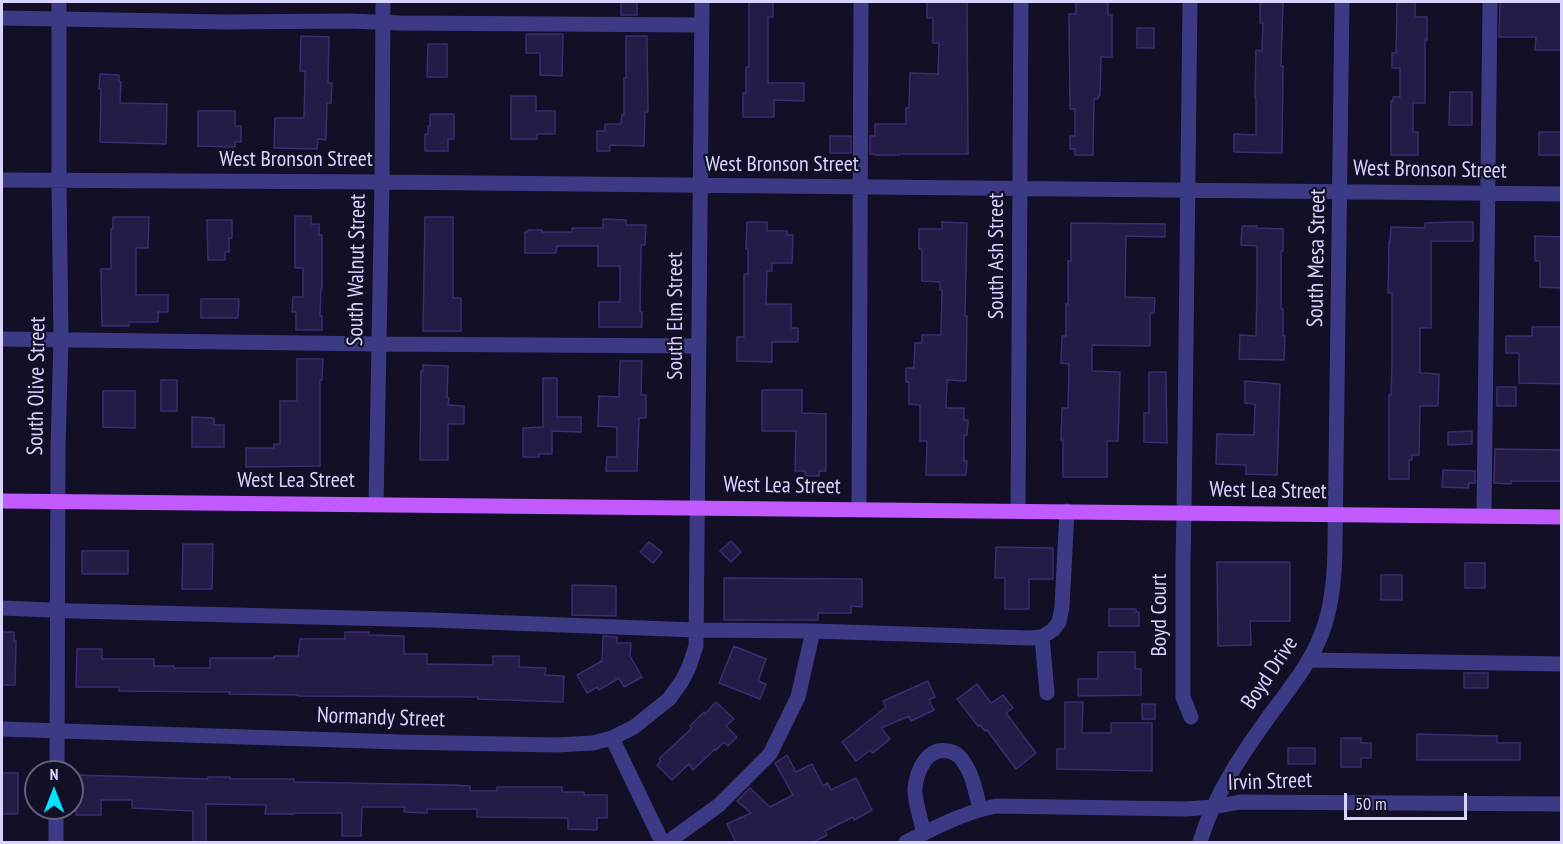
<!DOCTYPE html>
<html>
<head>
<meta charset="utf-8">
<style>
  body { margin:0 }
  #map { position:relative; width:1563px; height:844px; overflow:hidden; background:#130f26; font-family:"PT Sans Narrow",sans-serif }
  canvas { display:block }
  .frame { position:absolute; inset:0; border:3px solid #d9d4ff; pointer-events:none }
  .north { position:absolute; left:24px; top:760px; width:60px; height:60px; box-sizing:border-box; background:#130f26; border:2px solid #625e7d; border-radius:50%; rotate:0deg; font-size:16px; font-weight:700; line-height:24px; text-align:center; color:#d9d4ff }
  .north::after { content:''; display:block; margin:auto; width:21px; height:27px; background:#00e5ff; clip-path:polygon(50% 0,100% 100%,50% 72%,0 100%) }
  .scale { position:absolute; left:1344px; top:793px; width:123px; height:27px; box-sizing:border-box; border:3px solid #d9d4ff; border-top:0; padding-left:8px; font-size:18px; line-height:21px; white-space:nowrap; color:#d9d4ff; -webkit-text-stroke:4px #130f26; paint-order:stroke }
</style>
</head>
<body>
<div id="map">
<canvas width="1563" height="844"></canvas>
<div class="frame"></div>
<div class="north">N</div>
<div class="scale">50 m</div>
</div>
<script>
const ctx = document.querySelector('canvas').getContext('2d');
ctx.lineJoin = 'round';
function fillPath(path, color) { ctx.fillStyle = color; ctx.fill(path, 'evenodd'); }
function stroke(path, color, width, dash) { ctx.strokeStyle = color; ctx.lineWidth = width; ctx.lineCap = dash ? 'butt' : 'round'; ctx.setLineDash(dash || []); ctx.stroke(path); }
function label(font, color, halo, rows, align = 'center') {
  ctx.font = font + ' "PT Sans Narrow",sans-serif'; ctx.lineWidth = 4.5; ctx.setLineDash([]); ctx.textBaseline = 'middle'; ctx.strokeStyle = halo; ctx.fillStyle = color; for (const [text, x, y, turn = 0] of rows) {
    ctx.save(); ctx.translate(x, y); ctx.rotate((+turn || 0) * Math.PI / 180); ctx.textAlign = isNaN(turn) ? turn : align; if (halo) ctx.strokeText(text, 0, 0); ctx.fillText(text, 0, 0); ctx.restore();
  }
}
const building = new Path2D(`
  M621,2H637V15H621Z
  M749,2H773V17H768V83H804V101L774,100V117H743V93H746V67H749Z
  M927,2H967L968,154H899V155H875V154H870V136H875V124H906V108H909L910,73L938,74L939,43H933V18H927Z
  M1076,2H1108V15H1112V57H1101L1100,96H1098V99H1094L1093,155H1075V149H1070V136H1075V109H1070L1069,19V14H1076Z
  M1260,2H1283L1281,66H1283L1282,153L1234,152V134L1256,135V98H1255L1256,50L1262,51L1263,23H1260Z
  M1397,2H1415V17H1427V40H1425V103H1413V132H1418V155H1391V101H1393V97H1400V68H1392V53H1396Z
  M1500,2H1562V50H1535L1536,37H1499Z
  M1137,28H1154V48H1137Z
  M526,34H563L562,76L540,75V53H526Z
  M301,36L329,37L328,83H332L331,103H327L326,140L318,139L317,149L274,148L275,118H304L305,71H300Z
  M626,36H647L648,112H645L644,146L610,145V151H597V131H605V124H621L622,115H624V78H626Z
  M428,44H447V77H427Z
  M100,74L119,75V82H121L120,103L167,104L166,144L100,142L101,89H99Z
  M1450,92H1472V125H1449Z
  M511,96H536V111H555V134H537V139H511Z
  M198,111H235V126H241V142H235V147L198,146Z
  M430,114H454V139H448V151H425V134H428V126H430Z
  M1539,132H1562V155H1539Z
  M830,136H851V153H830Z
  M295,216H311V224H319V235H322V288H321L320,316H322V330H296V312H292L293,297H303V268H295Z
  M113,217H149L148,248H136V295H168V312H158V322H129V326H102L101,269H111V229H113Z
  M425,217H453V298H461V331H423Z
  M603,219L626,220V225H646L645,245H641L640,312H642V327H599V302H620V266H598V246H557L556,253H525V232H528V230H542V232H572V228H603Z
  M207,220H232V238H229V252H225V260H208Z
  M747,222H767V231H787V235H793L792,263H772V271H767L766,304H791V328H798V342H772V362L737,361V337H744V274H748V249H746Z
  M942,222L967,223L965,316H967L966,381L947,380L946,408H964V420H968L967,435H964V461H967L966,475H926L927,441H920V405L909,404V382H906V368H914L915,343H922V335H941L942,290H940V282L922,281V249H919V229H942Z
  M1455,222H1473V241H1431V328H1420V373L1439,374L1438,406H1420L1419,455H1412V460H1409V479H1389V395H1391L1392,362V293H1388L1389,242H1390L1391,227L1425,228V223Z
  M1071,223L1165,224V237L1126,236L1125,297L1155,298L1154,313H1150V346L1092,345V371L1120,372L1118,441H1107V477H1063V440H1061L1062,408H1068L1069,364L1061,363L1062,336H1066V304H1068V261H1071Z
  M1242,226H1257V228L1283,229V251H1281V309H1283V336H1285L1284,360L1239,359L1240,335L1256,336L1257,290V246L1241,245Z
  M1535,236L1562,237V288L1540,287V261H1535Z
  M201,299H239L238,318H201Z
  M1532,327H1562V384L1519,383V353H1506V336H1532Z
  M297,359H323L322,380H320V466L246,467V448H274V444H280V401H297Z
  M620,361H642L641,395H646V418H639L637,471H606L607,457H617V427L598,426L599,396L619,397Z
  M423,365L448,366L447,398H449L448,405L464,406V424H448V460H420L421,371H423Z
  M1149,372H1166L1167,443L1144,442V413H1149Z
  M543,378H557V417H581V432L552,431V454H539V457H523V428L543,427Z
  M161,380H177V411H161Z
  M1245,381L1280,384L1277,475L1246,474V465L1216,464L1217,434L1254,435L1255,404L1245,403Z
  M1497,387H1516V406H1497Z
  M762,390H802V413L826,414V471H819V476H805V471H795L796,431H762Z
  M103,391H135V428L103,427Z
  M192,417L214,418V425H224V447H192Z
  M1472,431V444L1448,445V432Z
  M1495,449L1562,450V481H1511V484L1494,483Z
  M1443,470L1475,471V483H1469L1468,488L1442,487Z
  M731,541L741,552L731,562L720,551Z
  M649,542L662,552L653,563L640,552Z
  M183,544H213L212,589H182Z
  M996,547L1053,548V579H1029V609H1005V578H995Z
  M82,551H128V574H82Z
  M1217,562H1290V621H1250L1251,645L1218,646Z
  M1465,563H1485V588H1465Z
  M1381,575H1402V600H1381Z
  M724,578L862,579V607L851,606V613H818V620H724Z
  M572,585L616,586V616L572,615Z
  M1109,609H1136V612H1139V626H1109Z
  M2,632H14V641H16L15,685H2Z
  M345,632H369V635L404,636V654H427V664L493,665V656H519V667L546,668L545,675L564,676L563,702L478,699V697L298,696V695L229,694L230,692L119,691V687H76L77,649H102V659H154V666H174V668H210V658H274V656H298L300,639H345Z
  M603,636L617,637V643H631L630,656L642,677L624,687L619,678L599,690L597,687L587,693L577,675L602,661Z
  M734,646L766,659L758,681L766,684L760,699L719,683Z
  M1098,652H1135V669H1141V695L1078,696V679H1098Z
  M1464,673H1488V688H1464Z
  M928,681L935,697L929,700L934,710L911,721L909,716L881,728L890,739L873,753L870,750L856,761L842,742L886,707L883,701Z
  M977,684L991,703L1003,695L1013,708L1006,713L1036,753L1016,769L987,730L985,731L980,725L978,726L957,699Z
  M716,702L734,719L726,726L737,737L728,746L724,742L716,750L715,749L693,770L689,764L672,780L657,765L661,761L659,759L692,728L690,726L704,712L705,714Z
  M1065,702H1083L1082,733H1111V723H1152V771L1057,769V749H1065Z
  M1142,704H1155V719H1142Z
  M1417,734L1497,736V743H1520V760H1417Z
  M1341,738H1361V743H1371V758H1361V767H1341Z
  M1288,748H1315V764H1288Z
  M787,755L796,772L812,764L823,786L828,783L831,790L856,778L872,810L854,820L853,817L825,831L827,835L812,843H736L727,824L751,813L737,801L750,788L770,807L793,795L775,763Z
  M2,773H18V814H2Z
  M76,775L208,779V777H230V779H294V782L452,785L470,786V791H497V787H562V792H584V795H607V818H597V830L568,829V818L477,817V809H427V813L404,812L405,807H362L361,836H342V813H294V814H265L266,805L206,804V843H193V811L132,808V800H101V815H76Z`);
fillPath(building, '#241b47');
stroke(building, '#3b2d73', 1.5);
stroke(new Path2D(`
  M1190,2L1184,512L1183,562V697L1191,717
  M2,18L225,22L348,21L400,23L701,25
  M2,180L382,182L1562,194
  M2,339L378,344L698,346
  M376,504L382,182L383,2
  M859,510L861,2
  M1018,511L1021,2
  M1484,516L1490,2
  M2,608L75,611L432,620L695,630L813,631L1029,638L1042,637L1053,630L1059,622L1062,607L1067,511
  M1042,637L1047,693
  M1309,660L1562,664
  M2,729L399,742L556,745L593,743L612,738L634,727L669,699L682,681L689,667L696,646L702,2
  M612,738L662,842
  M57,772L58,448L61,339L59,181V2
  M924,833C921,820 914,800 915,788C917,770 927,747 948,751C955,752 959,755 963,761C973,775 976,793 980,809
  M56,842V808
  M668,842L719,805L770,754L798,697L813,631
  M906,842C935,828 964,812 996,806L1186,809L1213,807L1240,802L1562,804
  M1200,842C1214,794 1244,751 1273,711C1293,684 1315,657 1325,624C1333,598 1335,570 1335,543L1342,2`), '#3d3a85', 15);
stroke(new Path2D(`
  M2,501L1562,517`), '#c25bff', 15);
label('22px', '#d9d4ff', '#130f26', [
  ["West Bronson Street",296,160],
  ["West Bronson Street",782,165],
  ["West Bronson Street",1430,170,1],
  ["South Ash Street",997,256,-90],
  ["South Mesa Street",1317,258,-89],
  ["South Walnut Street",357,270,-89],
  ["South Elm Street",676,316,-90],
  ["South Olive Street",37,386,-89],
  ["West Lea Street",296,481],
  ["West Lea Street",782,486,1],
  ["West Lea Street",1268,491,1],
  ["Boyd Court",1160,615,-90],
  ["Boyd Drive",1270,673,-56],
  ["Normandy Street",381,718,2],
  ["Irvin Street",1270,782,-2]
]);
</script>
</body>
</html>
